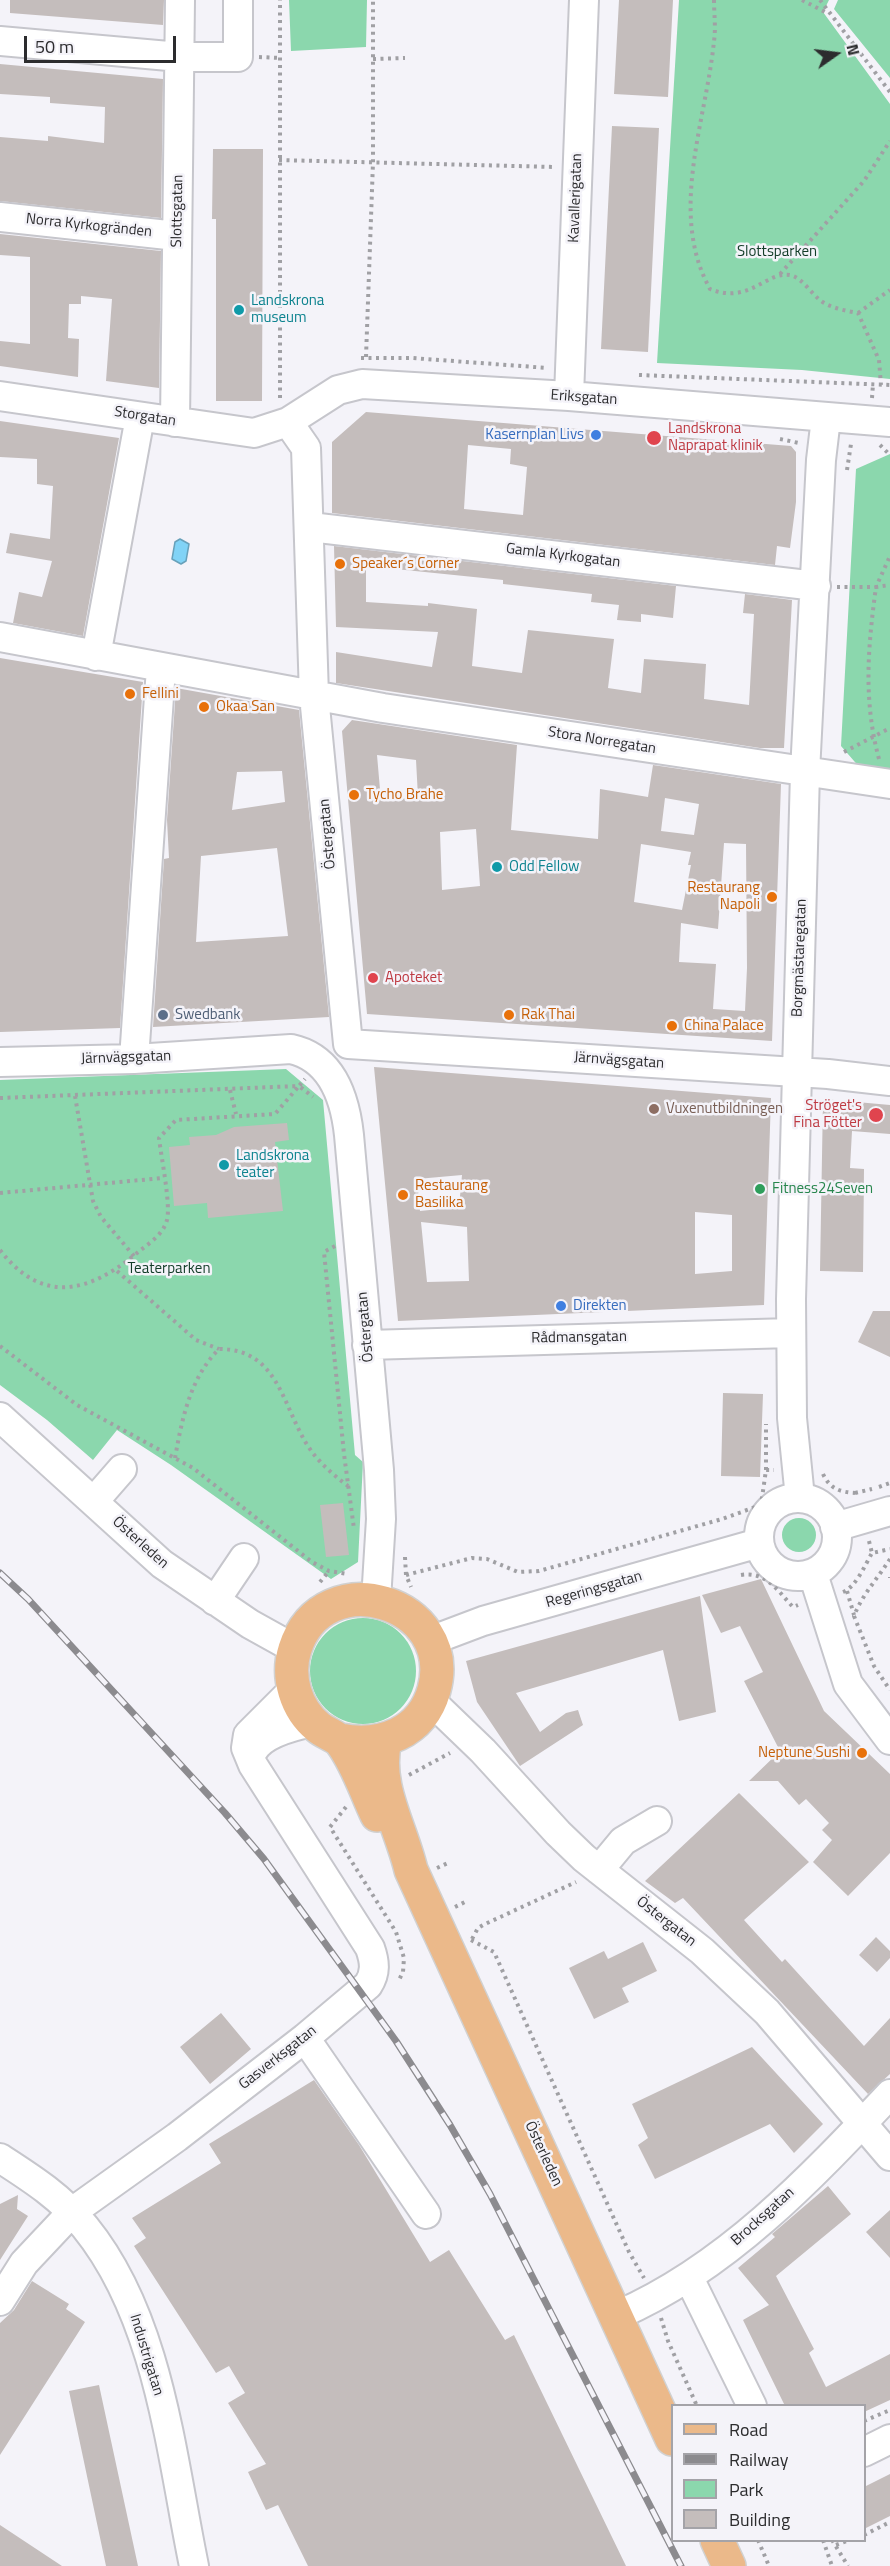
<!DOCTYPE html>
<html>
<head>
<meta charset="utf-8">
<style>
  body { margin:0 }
  #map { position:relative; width:890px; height:2566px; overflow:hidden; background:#f4f3f9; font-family:"Titillium Web",sans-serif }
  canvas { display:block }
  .legend { position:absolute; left:671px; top:2404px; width:195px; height:138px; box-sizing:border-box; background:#f4f3f9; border:2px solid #a4a3a8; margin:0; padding:8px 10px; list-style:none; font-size:18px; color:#2c2c2e }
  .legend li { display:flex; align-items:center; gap:12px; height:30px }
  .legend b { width:30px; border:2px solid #a4a3a8 }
  .north { position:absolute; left:806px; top:24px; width:60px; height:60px; -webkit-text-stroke:4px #f4f3f9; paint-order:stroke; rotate:76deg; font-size:16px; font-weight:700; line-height:24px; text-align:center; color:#2c2c2e }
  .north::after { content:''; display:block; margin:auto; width:21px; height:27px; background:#2c2c2e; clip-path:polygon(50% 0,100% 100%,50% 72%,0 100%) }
  .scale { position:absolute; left:24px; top:36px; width:152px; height:27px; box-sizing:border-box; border:3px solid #2c2c2e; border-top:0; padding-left:8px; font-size:18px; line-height:21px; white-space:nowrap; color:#2c2c2e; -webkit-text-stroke:4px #f4f3f9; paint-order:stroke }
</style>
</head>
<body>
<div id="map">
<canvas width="890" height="2566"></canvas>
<ul class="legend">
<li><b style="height:8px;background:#ebb98a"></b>Road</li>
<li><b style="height:8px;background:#8c8b8f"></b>Railway</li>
<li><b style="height:16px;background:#8bd7ad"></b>Park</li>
<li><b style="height:16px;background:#c4bdbc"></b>Building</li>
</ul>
<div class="north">N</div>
<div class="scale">50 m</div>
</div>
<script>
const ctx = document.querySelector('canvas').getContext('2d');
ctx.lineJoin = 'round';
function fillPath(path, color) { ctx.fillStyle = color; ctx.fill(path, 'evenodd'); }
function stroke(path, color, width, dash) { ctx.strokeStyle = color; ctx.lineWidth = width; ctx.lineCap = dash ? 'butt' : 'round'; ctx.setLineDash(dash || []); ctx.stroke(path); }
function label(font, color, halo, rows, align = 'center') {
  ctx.font = font + ' "Titillium Web",sans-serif'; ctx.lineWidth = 5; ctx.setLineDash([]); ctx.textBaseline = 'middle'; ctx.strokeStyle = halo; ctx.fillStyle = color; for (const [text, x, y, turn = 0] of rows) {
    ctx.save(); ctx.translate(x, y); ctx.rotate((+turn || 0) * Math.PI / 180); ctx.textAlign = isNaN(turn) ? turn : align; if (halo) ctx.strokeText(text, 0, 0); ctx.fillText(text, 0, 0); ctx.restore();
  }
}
fillPath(new Path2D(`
  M289,0H367L366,47L291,51Z
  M679,0H829L823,12L890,104V379L802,370L657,363Z
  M838,0H890V78L834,9Z
  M890,454V774L861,769L841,746L856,469Z
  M286,1069L323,1100L355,1455L363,1462L358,1562L331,1579L171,1465L117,1430L93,1460L47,1420L0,1385V1080Z
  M782 1535a17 17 0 1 1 34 0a17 17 0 1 1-34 0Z
  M310 1671a53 53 0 1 1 106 0a53 53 0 1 1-106 0Z`), '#8bd7ad');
const water = new Path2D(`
  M180,539L189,544L186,561L181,564L172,559L175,542Z`);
fillPath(water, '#81d3f6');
stroke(water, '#68a1ba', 1.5);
fillPath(new Path2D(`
  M10,0H164L163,25L10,13Z
  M619,0H673L668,97L614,94Z
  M0,64L163,79L161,218L0,201V137L48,141V136L104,143L105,107L50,103V97L0,94Z
  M612,126L659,128L648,352L601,349Z
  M213,149H263L262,401H216V219H212Z
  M0,234L161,251L159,388L106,381L112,299L81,296V304H69L68,338L79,339L78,377L0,366V341L30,344V257L0,255Z
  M366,412L791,446L796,452V502L790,548L777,546L775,565L332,513V442ZM468,445L511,449L510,464L527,467L523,515L464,509Z
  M0,421L119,438L83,636L13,623L19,592L42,597L52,561L6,553L10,533L50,539L53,486L37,484V459L0,457Z
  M334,546L676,586L673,618L641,614V622L617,620L619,605L591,602L592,594L503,584V580L366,566V602L428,606V603L477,609L472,666L522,673L528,630L614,639L608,688L641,693L644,659L706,664L704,699L749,705L754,614L743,613L745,594L792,600L784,748H760L336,683V652L432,667L438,632L336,627Z
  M0,658L143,682L120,1028L0,1032Z
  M176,688L299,710L329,1017L153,1027L164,859L169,858L167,820ZM282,771L285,802L232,810L237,772ZM277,848L288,936L196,942L201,856Z
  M352,720L517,745L511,830L598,839L600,789L648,797L653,765L781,784L772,1041L367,1014L342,731ZM377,755L416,760L418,797L381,801ZM665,798L699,804L694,835L661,831ZM476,829L480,886L442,890L440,832ZM724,843L746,844L747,968L745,1011L713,1009L716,964L679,962L681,923L718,929ZM641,844L691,852L688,865H691L682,910L634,902Z
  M374,1067L771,1098L764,1305L398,1321ZM462,1175L459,1207L420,1211L417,1179ZM695,1212L732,1215V1271L695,1274ZM421,1222L467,1227L469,1281L427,1282Z
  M823,1099L890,1105V1134L852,1131L850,1168L864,1169L863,1272L820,1271Z
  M287,1123L289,1140L275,1142L283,1211L208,1218L207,1203L174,1206L169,1147L190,1145L189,1137L216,1135L234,1127Z
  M873,1311H890V1357L858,1342Z
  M723,1393L763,1394L760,1477L721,1476Z
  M343,1503L349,1555L326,1557L320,1505Z
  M761,1579L824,1711L890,1774V1853L848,1896L813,1862L832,1840L822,1830L829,1823L806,1799L799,1805L778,1781H749L780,1751L744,1681L763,1672L740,1626L721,1633L702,1595Z
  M700,1596L716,1712L679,1721L663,1650L516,1693L540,1732L566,1713L578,1710L583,1725L520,1766L477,1702L466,1661Z
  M739,1793L809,1862L744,1920L782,1962L785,1959L864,2046L890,2018V2074L868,2094L683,1898L675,1903L645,1881Z
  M876,1937L890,1951V1958L877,1972L859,1955Z
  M643,1942L657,1971L622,1988L629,2002L594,2019L569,1968L604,1951L608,1959Z
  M221,2013L251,2049L210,2084L180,2047Z
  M752,2047L823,2124L794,2153L770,2124L655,2179L638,2145L648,2138L632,2104Z
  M314,2080L359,2145L430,2262L449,2250L505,2340L514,2335L626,2566H308L278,2505L266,2510L248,2472L266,2464L228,2403L245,2393L229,2366L216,2373L134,2246L146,2238L132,2218L221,2163L209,2144Z
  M828,2186L851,2214L776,2276L814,2349L809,2353L826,2387L890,2354V2400L864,2412V2406H785L743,2320L769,2305L738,2268L775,2237L772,2234Z
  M18,2195L17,2209L28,2216L0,2260V2204Z
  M890,2210V2258L866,2232Z
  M32,2281L69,2304L66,2309L85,2322L0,2455V2323L14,2310Z
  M99,2385L138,2566H106L69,2391Z
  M890,2474V2516L864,2529V2487Z
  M0,2525L62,2566H0Z`), '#c4bdbc');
const minor = new Path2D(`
  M0,41L180,57H238V0
  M0,217L177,236
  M0,396L254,433L288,422L338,390L362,384L569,396L890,422
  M569,396L584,0
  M175,422L180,0
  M288,422L306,448L314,696L348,1044L828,1074L890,1081
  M310,527L816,586
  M0,637L383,708L890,784
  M96,656L140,417
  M134,1059L161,668
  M0,1062L134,1059L291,1049C332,1058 345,1098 349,1135L379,1470L381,1519L376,1600
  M367,1345L791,1333
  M0,1417L162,1564L250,1624L295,1649
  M800,1498L792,1418L791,1299L805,772L821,460L826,418
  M759 1537a39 39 0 1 1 78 0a39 39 0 1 1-78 0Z
  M95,1500L122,1469
  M835,1527L890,1511
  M813,1574L848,1684L890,1740
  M215,1601L244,1558
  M430,1641L483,1621L759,1543
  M430,1700L483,1751L558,1833L584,1858L702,1951L767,2012L890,2156
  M253,1751C263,1733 293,1726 312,1722
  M599,1870L623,1841L657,1821
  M305,2038L426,2214
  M0,2158C31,2178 61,2197 85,2227C159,2318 171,2454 194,2566
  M689,2278L752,2406
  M0,2301L24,2263L72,2212L177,2137L305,2038L368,1985C376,1973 375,1962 370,1948L253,1765L246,1748L248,1735L294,1689
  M618,2315C726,2268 810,2179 890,2094
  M864,2452L890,2439`);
const major = new Path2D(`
  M340,1740C381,1748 422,1733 434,1690C458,1601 323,1561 295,1649C286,1677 296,1709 318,1727C325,1733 336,1736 341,1742C357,1763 366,1792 377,1815
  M385,1741C374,1785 401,1827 411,1870L672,2439
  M717,2540L729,2566`);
stroke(minor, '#c6c6cc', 32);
stroke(major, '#d1d1d1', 36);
stroke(new Path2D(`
  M714,0C714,14 716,28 714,41C706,122 668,213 710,289C749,305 766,271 790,275C804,278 813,298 826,304C836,309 847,311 858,313L879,360L881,385
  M802,0L827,13
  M820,0L890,92
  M259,57L280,58
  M373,59L405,58
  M279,160L554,167
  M780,274L864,181L890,141
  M858,313L890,290
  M366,357L373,162V0
  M361,358H412L548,368
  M639,375L890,385
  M280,398V0
  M872,398L873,384
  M780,439L799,443
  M880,445L890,455
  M847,470L851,444
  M837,587H876L890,556
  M844,752L890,728
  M879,759C863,700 868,646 876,587L890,585
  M230,1090L236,1114
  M75,1096L93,1201L101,1217L134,1256
  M0,1098L299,1086L305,1079
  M0,1193L163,1178
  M335,1246L324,1252L344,1454L354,1529
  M0,1250C42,1305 89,1293 137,1253C148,1244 163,1235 167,1220C171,1205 161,1156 159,1138L176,1120L275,1114L299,1086L313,1097
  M117,1271L196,1340L219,1349
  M0,1346L77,1405L193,1468L312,1562L329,1571L348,1574
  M175,1458C182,1419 190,1378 219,1349C277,1349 282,1403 306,1443C317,1461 331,1473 348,1486
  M766,1470V1424
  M823,1474C830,1489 840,1492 855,1493L856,1496
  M879,1487L890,1483
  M855,1493L872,1489
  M869,1541L872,1553
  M405,1557L406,1575L411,1587
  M890,1559C878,1578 862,1595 854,1616L874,1666L890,1690
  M406,1575L472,1558L487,1559L518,1572L539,1571L722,1519L761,1505L766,1470H774
  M741,1575C766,1571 777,1590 793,1607L798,1605
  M890,1577V1578
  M320,1582L329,1571
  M847,1591L854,1615
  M843,1592C856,1587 865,1565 872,1553L890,1549
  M409,1775L450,1753
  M346,1807L330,1827L396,1932L404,1958L403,1972L398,1982
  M437,1868L448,1863
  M455,1907L465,1902
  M472,1939L478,1928L483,1925L576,1882
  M471,1940L494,1952L629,2252L644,2278
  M661,2318L668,2341L697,2406
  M864,2421L890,2410
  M864,2535L890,2522
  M758,2540L769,2566
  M823,2540L832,2566
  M832,2540L848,2566
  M836,2545L850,2540`), '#a0a0a4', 4, [3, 4.5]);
stroke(minor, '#fff', 28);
stroke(major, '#ebb98a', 33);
const rail = new Path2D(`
  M0,1573L28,1599L225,1813L264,1859L396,2041L450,2125L490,2194L681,2566`);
stroke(rail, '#8c8b8f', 7);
stroke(rail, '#f4f3f9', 4.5, [14]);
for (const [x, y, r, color] of [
  [239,310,6,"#0f9aa8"],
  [596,435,6,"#3f7fe0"],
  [654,438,8,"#e0444e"],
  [340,564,6,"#e8710a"],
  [130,694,6,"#e8710a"],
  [204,707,6,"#e8710a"],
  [354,795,6,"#e8710a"],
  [497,867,6,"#0f9aa8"],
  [772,897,6,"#e8710a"],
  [373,978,6,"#e0444e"],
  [163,1015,6,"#5c6f8a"],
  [509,1015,6,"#e8710a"],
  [672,1026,6,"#e8710a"],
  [654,1109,6,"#8d6e63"],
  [876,1115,8,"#e0444e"],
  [224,1165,6,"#0f9aa8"],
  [760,1189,6,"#2e9e5b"],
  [403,1195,6,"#e8710a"],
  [561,1306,6,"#3f7fe0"],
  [862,1753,6,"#e8710a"]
]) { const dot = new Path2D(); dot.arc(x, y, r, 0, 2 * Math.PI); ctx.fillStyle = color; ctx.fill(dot); stroke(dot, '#f4f3f9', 2); }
label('15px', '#2c2c2e', '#f4f3f9', [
  ["Kavallerigatan",576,198,-88],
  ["Slottsgatan",178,211,-89],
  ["Norra Kyrkogränden",89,226,6],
  ["Eriksgatan",584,398,4],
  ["Storgatan",145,417,9],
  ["Gamla Kyrkogatan",563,556,7],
  ["Stora Norregatan",602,741,9],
  ["Östergatan",328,834,-95],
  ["Borgmästaregatan",800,958,-88],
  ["Järnvägsgatan",126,1058,-2],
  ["Järnvägsgatan",619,1061,4],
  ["Östergatan",366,1327,-95],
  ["Rådmansgatan",579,1338,-1],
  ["Österleden",140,1543,42],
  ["Regeringsgatan",594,1590,-16],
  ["Östergatan",666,1922,38],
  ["Gasverksgatan",278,2058,-38],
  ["Österleden",543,2154,65],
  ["Brocksgatan",763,2217,-42],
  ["Industrigatan",146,2355,73]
]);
label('15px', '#123c28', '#f4f3f9', [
  ["Slottsparken",777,252],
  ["Teaterparken",169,1269]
]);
label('15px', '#0d838f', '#f4f3f9', [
  ["Landskrona",251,301],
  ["museum",251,318],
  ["Odd Fellow",509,867],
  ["Landskrona",236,1156],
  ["teater",236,1173]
], 'left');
label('15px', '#be3a42', '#f4f3f9', [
  ["Landskrona",668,429],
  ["Naprapat klinik",668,446],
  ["Apoteket",385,978],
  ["Ströget's",862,1106,"right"],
  ["Fina Fötter",862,1123,"right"]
], 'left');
label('15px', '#366cbe', '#f4f3f9', [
  ["Kasernplan Livs",584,435],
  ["Direkten",573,1306,"left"]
], 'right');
label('15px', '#c56008', '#f4f3f9', [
  ["Speaker´s Corner",352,564],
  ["Fellini",142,694],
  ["Okaa San",216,707],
  ["Tycho Brahe",366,795],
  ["Restaurang",760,888,"right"],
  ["Napoli",760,905,"right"],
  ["Rak Thai",521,1015],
  ["China Palace",684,1026],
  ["Restaurang",415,1186],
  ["Basilika",415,1203],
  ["Neptune Sushi",850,1753,"right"]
], 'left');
label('15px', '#4e5e75', '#f4f3f9', [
  ["Swedbank",175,1015]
], 'left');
label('15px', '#785e54', '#f4f3f9', [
  ["Vuxenutbildningen",666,1109]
], 'left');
label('15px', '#27864d', '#f4f3f9', [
  ["Fitness24Seven",772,1189]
], 'left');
</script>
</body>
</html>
